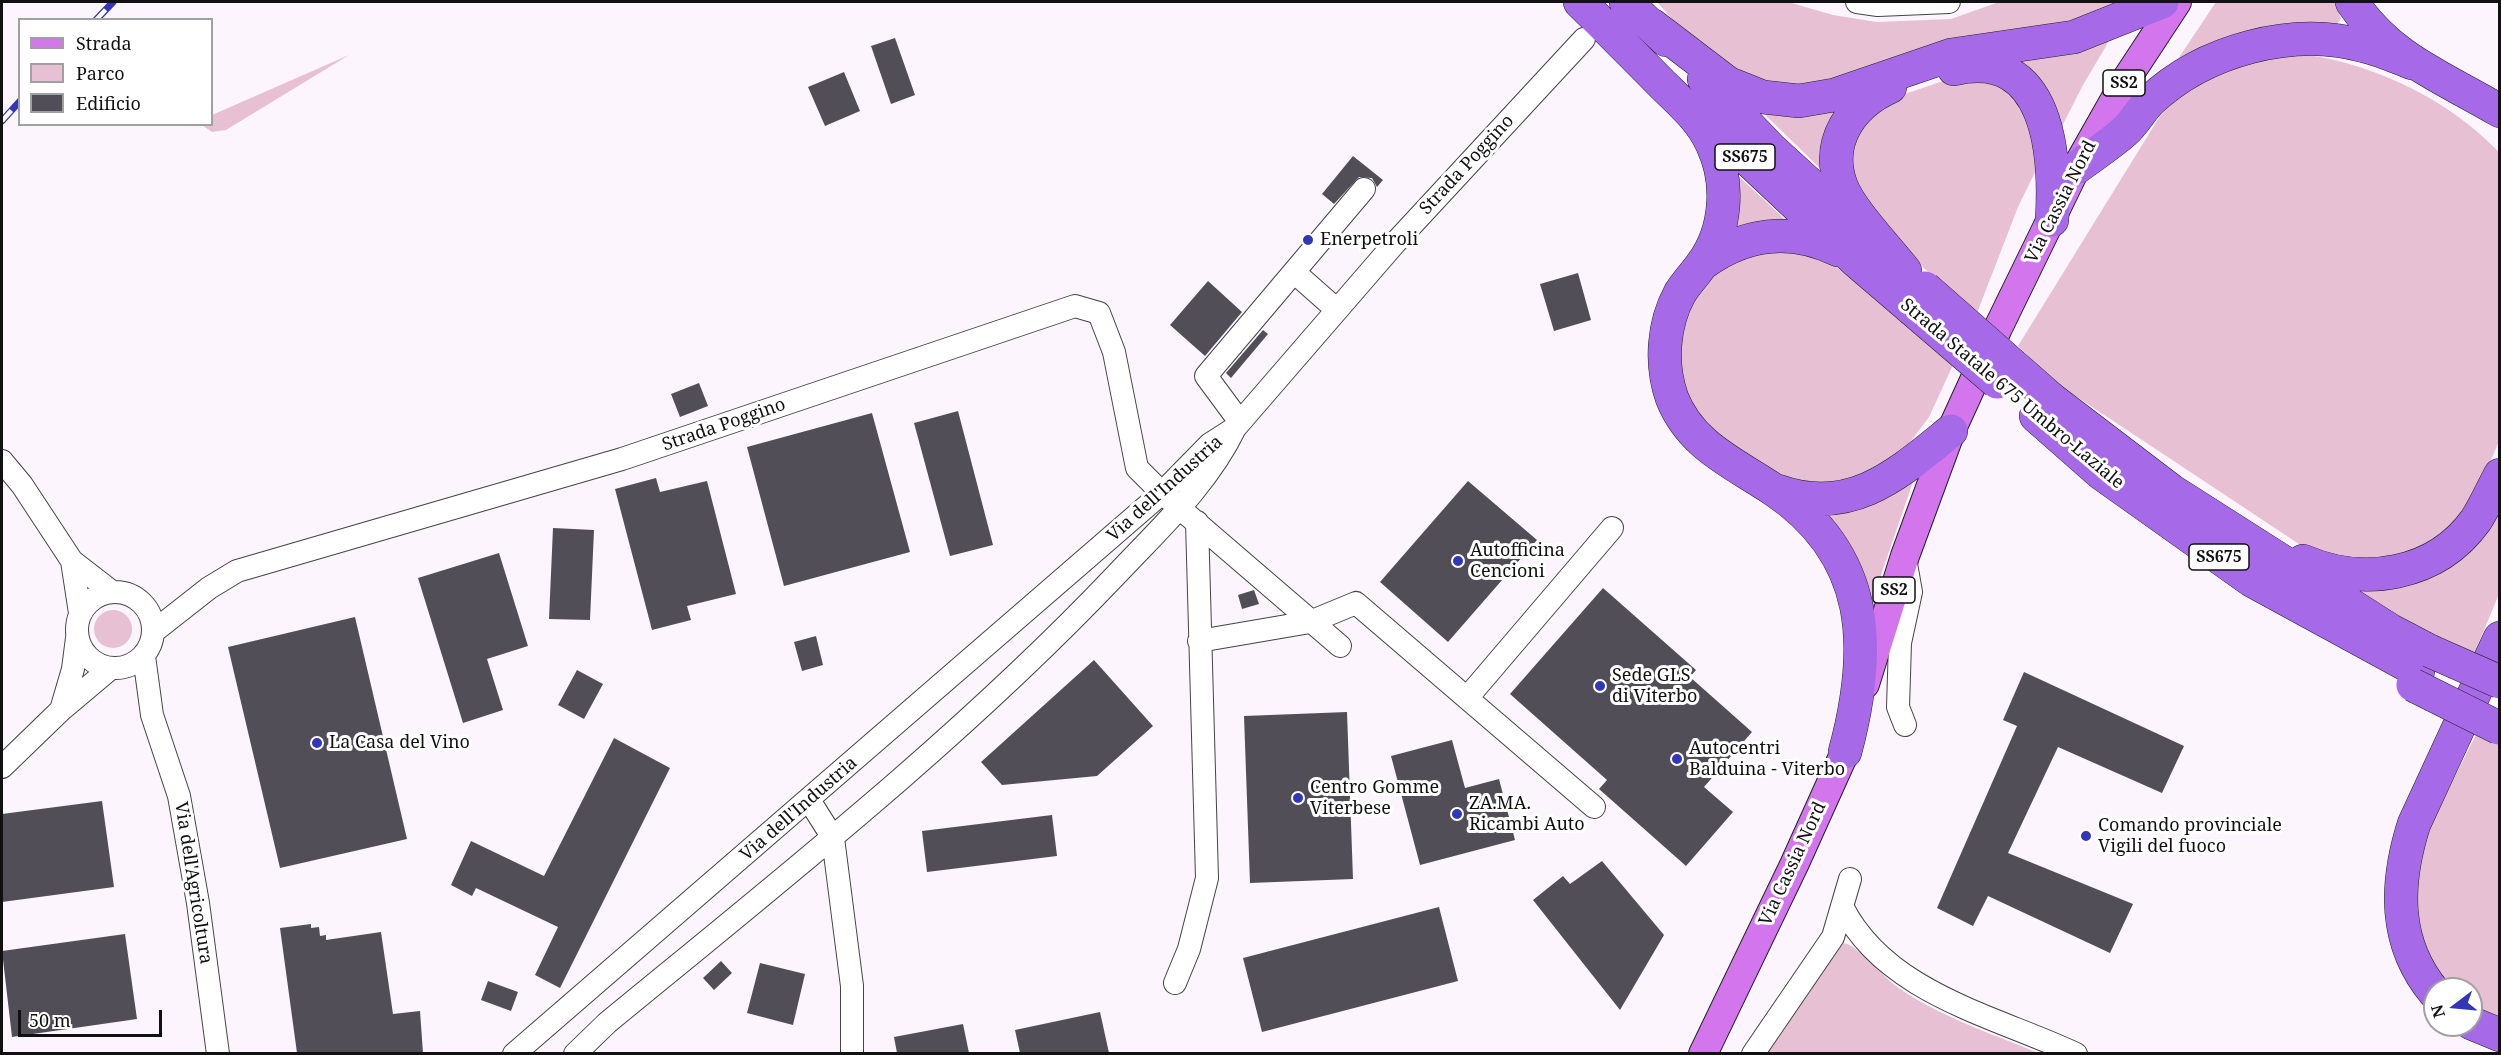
<!DOCTYPE html>
<html>
<head>
<meta charset="utf-8">
<style>
  body { margin:0 }
  #map { position:relative; width:2501px; height:1055px; overflow:hidden; background:#fcf5fe; font-family:"Noto Serif",serif }
  canvas { display:block }
  .frame { position:absolute; inset:0; border:3px solid #111; pointer-events:none }
  .legend { position:absolute; left:18px; top:18px; width:195px; height:108px; box-sizing:border-box; background:#fff; border:2px solid #a0a0a0; margin:0; padding:8px 10px; list-style:none; font-size:18px; color:#111 }
  .legend li { display:flex; align-items:center; gap:12px; height:30px }
  .legend b { width:30px; border:2px solid #a0a0a0 }
  .north { position:absolute; left:2423px; top:977px; width:60px; height:60px; box-sizing:border-box; background:#fff; border:2px solid #a0a0a0; border-radius:50%; rotate:254deg; font-size:16px; font-weight:700; line-height:24px; text-align:center; color:#111 }
  .north::after { content:''; display:block; margin:auto; width:21px; height:27px; background:#3337b6; clip-path:polygon(50% 0,100% 100%,50% 72%,0 100%) }
  .scale { position:absolute; left:18px; top:1010px; width:144px; height:27px; box-sizing:border-box; border:3px solid #111; border-top:0; padding-left:8px; font-size:18px; line-height:21px; white-space:nowrap; color:#111; -webkit-text-stroke:4px #fff; paint-order:stroke }
</style>
</head>
<body>
<div id="map">
<canvas width="2501" height="1055"></canvas>
<div class="frame"></div>
<ul class="legend">
<li><b style="height:8px;background:#d376ed"></b>Strada</li>
<li><b style="height:16px;background:#e7c0d3"></b>Parco</li>
<li><b style="height:16px;background:#524e58"></b>Edificio</li>
</ul>
<div class="north">N</div>
<div class="scale">50 m</div>
</div>
<script>
const ctx = document.querySelector('canvas').getContext('2d');
ctx.lineJoin = 'round';
function fillPath(path, color) { ctx.fillStyle = color; ctx.fill(path, 'evenodd'); }
function stroke(path, color, width, dash) { ctx.strokeStyle = color; ctx.lineWidth = width; ctx.lineCap = dash ? 'butt' : 'round'; ctx.setLineDash(dash || []); ctx.stroke(path); }
function label(font, color, halo, rows, align = 'center') {
  ctx.font = font + ' "Noto Serif",serif'; ctx.lineWidth = 6; ctx.setLineDash([]); ctx.textBaseline = 'middle'; ctx.strokeStyle = halo; ctx.fillStyle = color; for (const [text, x, y, turn = 0] of rows) {
    ctx.save(); ctx.translate(x, y); ctx.rotate((+turn || 0) * Math.PI / 180); ctx.textAlign = isNaN(turn) ? turn : align; if (halo) ctx.strokeText(text, 0, 0); ctx.fillText(text, 0, 0); ctx.restore();
  }
}
fillPath(new Path2D(`
  M1657,2H1788L1833,15L1877,22L1951,19L1999,2H2131L2071,26L1814,87L1749,81L1679,27Z
  M2216,2H2335L2341,19L2337,24L2166,77Z
  M2115,31L2083,85L2057,136L1999,61Z
  M2292,53C2367,60 2446,97 2499,152V441L2473,502L2441,538L2392,562L2314,554L2056,383L2018,346L2160,116L2176,99L2215,69Z
  M349,55L226,130L212,132L202,125L212,124V115Z
  M1952,78L2002,86L2026,111L2038,166L2018,207L1977,313L1929,417L1899,457L1846,484L1793,483L1734,453L1689,407L1677,346L1699,285L1747,249L1820,254L1849,277L1933,276L1908,254L1875,219L1850,170L1854,134L1896,97Z
  M1851,96L1830,178L1753,103Z
  M1733,171L1788,222L1727,233Z
  M1917,470L1882,572L1867,634L1818,508Z
  M2499,498V594L2474,654L2346,593L2368,585Z
  M94 629a19 19 0 1 1 38 0a19 19 0 1 1-38 0Z
  M2476,735L2499,745V1019L2471,1007V989H2449L2422,953L2413,923L2422,841Z
  M1843,943C1857,944 1883,977 1896,986C1937,1016 1991,1033 2038,1053L1766,1054L1782,1033L1832,950Z`), '#e7c0d3');
fillPath(new Path2D(`
  M895,38L915,95L891,104L871,46Z
  M844,72L860,111L825,126L808,87Z
  M1353,156L1383,180L1377,187L1372,178L1359,177L1334,204L1322,194Z
  M1578,273L1591,320L1554,331L1540,284Z
  M1208,281L1242,312L1205,356L1170,325Z
  M1263,330L1268,334L1231,378L1226,373Z
  M699,383L708,406L680,417L671,394Z
  M958,411L993,545L950,556L914,423Z
  M872,413L910,552L784,586L747,447Z
  M656,478L660,492L707,481L736,594L687,606L691,620L652,630L615,489Z
  M1468,481L1537,540L1448,642L1380,582Z
  M553,528L594,530L590,620L549,619Z
  M499,553L528,646L487,659L503,710L463,723L418,578Z
  M1603,588L1696,670L1690,677L1752,732L1704,787L1733,812L1686,866L1599,789L1607,780L1510,694Z
  M1254,590L1259,604L1242,609L1238,595Z
  M355,617L407,839L280,868L228,647Z
  M816,636L823,665L802,671L794,642Z
  M1094,660L1153,726L1097,776L1002,785L981,762Z
  M577,670L603,684L584,719L558,705Z
  M2024,672L2184,746L2162,793L2058,747L2008,853L2133,904L2110,953L1988,896L1973,926L1937,908L2017,726L2003,720Z
  M1347,712L1353,879L1250,883L1244,716Z
  M614,738L670,768L560,988L535,975L558,927L476,888L472,896L451,885L471,841L544,876Z
  M1452,740L1465,788L1499,779L1515,840L1420,865L1391,756Z
  M102,801L114,887L2,902V814Z
  M1052,815L1057,856L927,872L922,831Z
  M1602,861L1664,935L1620,1010L1533,900L1563,876L1570,884Z
  M1439,907L1458,981L1262,1032L1243,958Z
  M311,924V928L319,927L320,936L326,935V940L381,932L393,1014L420,1011L423,1053H297L280,928Z
  M125,934L137,1019L12,1037L2,951Z
  M721,961L732,973L714,990L703,978Z
  M760,963L805,974L793,1025L747,1013Z
  M488,981L518,992L511,1011L481,1000Z
  M1100,1012L1109,1053H1020L1015,1030Z
  M963,1024L969,1053H897L894,1037Z`), '#524e58');
const minor = new Path2D(`
  M1857,2L1878,5L1949,2
  M1294,272L1337,310
  M1240,422L1206,376L1364,189
  M2,461L22,485L72,561L112,592
  M72,561L80,613
  M77 630a38 38 0 1 1 76 0a38 38 0 1 1-76 0Z
  M153,632L209,588L237,571L622,459L1075,306L1099,313L1114,352L1137,468L1162,493L1340,646
  M1199,641L1310,622L1356,603L1594,807
  M144,656L152,715L179,796L198,903L218,1054
  M1467,698L1612,528
  M61,710L73,669L77,638
  M1905,725L1898,707L1900,643L1911,592L1905,558
  M2,767L61,710L111,668
  M809,800L833,838L852,986V1054
  M1842,906C1885,993 1995,1016 2076,1054
  M1175,983L1189,949L1207,878L1197,522
  M514,1054L1162,493L1210,444L1235,428
  M575,1054L607,1023C781,880 960,739 1115,576C1158,530 1207,486 1235,428L1395,243L1584,39
  M1753,1054L1833,937L1850,879`);
const major = new Path2D(`
  M1865,684L1905,556L1951,431L1998,328L2076,168L2127,78L2177,2
  M1703,1054L1794,865L1845,752L1851,731`);
const highway = new Path2D(`
  M1580,2C1607,28 1633,55 1660,82C1679,101 1701,119 1712,144C1730,182 1727,230 1702,264C1695,274 1687,282 1680,293C1663,324 1660,364 1672,398C1691,446 1734,463 1774,490C1871,555 1873,648 1845,752
  M1626,2L1666,40
  M2352,2C2390,59 2443,77 2500,111
  M1652,25L1728,83L1763,97L1799,101L1834,95L1951,55L2074,37L2162,2
  M1954,69C2049,47 2056,155 2052,220
  M1704,79L1770,148L1852,223
  M1890,87C1852,104 1825,141 1841,185C1850,210 1887,248 1905,271
  M1708,122L1856,261L1912,309
  M2076,168C2092,156 2109,145 2124,132C2134,123 2141,110 2150,101C2204,50 2293,26 2364,46C2381,50 2396,57 2412,63
  M1702,264C1744,233 1791,227 1838,250
  M2050,398L2172,491L2390,630L2430,651
  M2036,416L2102,474L2251,580L2418,671
  M1778,491C1851,517 1898,474 1951,431
  M2303,561C2363,587 2436,576 2476,520C2485,506 2492,490 2500,475
  M2435,993C2393,943 2395,884 2414,824L2500,638
  M2471,1023L2500,1035`);
stroke(minor, '#444', 24);
stroke(major, '#222', 30);
stroke(highway, '#222', 34);
stroke(minor, '#fff', 22);
stroke(major, '#d376ed', 28);
stroke(highway, '#a669e8', 33);
const rail = new Path2D(`
  M96,20L113,2
  M2,121L20,101`);
stroke(rail, '#3337b6', 7);
stroke(rail, '#fff', 4.5, [14]);
const highwayBridge = new Path2D(`
  M1925,288L2050,398
  M1912,309L1997,382
  M2430,651L2500,682
  M2413,685L2499,728`);
stroke(highwayBridge, '#222', 34, []);
stroke(highwayBridge, '#a669e8', 33);
for (const [x, y, r, color] of [
  [1308,240,6,"#3337b6"],
  [1458,561,6,"#3337b6"],
  [1600,686,6,"#3337b6"],
  [317,743,6,"#3337b6"],
  [1677,759,6,"#3337b6"],
  [1298,798,6,"#3337b6"],
  [1457,814,6,"#3337b6"],
  [2086,836,6,"#3337b6"]
]) { const dot = new Path2D(); dot.arc(x, y, r, 0, 2 * Math.PI); ctx.fillStyle = color; ctx.fill(dot); stroke(dot, '#fff', 2); }
for (const [x, y, w] of [
  [2124,83,42],
  [1745,157,60],
  [2219,557,60],
  [1894,590,42]
]) { const box = new Path2D(); box.roundRect(x - w / 2, y - 13, w, 26, 4.5); ctx.fillStyle = '#fff'; ctx.fill(box); stroke(box, '#111', 1.5); }
label('bold 16px', '#111', null, [
  ["SS2",2124,83],
  ["SS675",1745,157],
  ["SS675",2219,557],
  ["SS2",1894,590]
]);
label('18px', '#111', '#fff', [
  ["Strada Poggino",1467,165,-47],
  ["Via Cassia Nord",2061,202,-63],
  ["Strada Statale 675 Umbro-Laziale",2012,394,40],
  ["Strada Poggino",724,425,-19],
  ["Via dell'Industria",1165,489,-42],
  ["Via dell'Industria",799,809,-41],
  ["Via Cassia Nord",1793,864,-65],
  ["Via dell'Agricoltura",193,883,81]
]);
label('18px', '#111', '#fff', [
  ["Enerpetroli",1320,240],
  ["Autofficina",1470,551],
  ["Cencioni",1470,572],
  ["Sede GLS",1612,676],
  ["di Viterbo",1612,697],
  ["La Casa del Vino",329,743],
  ["Autocentri",1689,749],
  ["Balduina - Viterbo",1689,770],
  ["Centro Gomme",1310,788],
  ["Viterbese",1310,809],
  ["ZA.MA.",1469,804],
  ["Ricambi Auto",1469,825],
  ["Comando provinciale",2098,826],
  ["Vigili del fuoco",2098,847]
], 'left');
</script>
</body>
</html>
